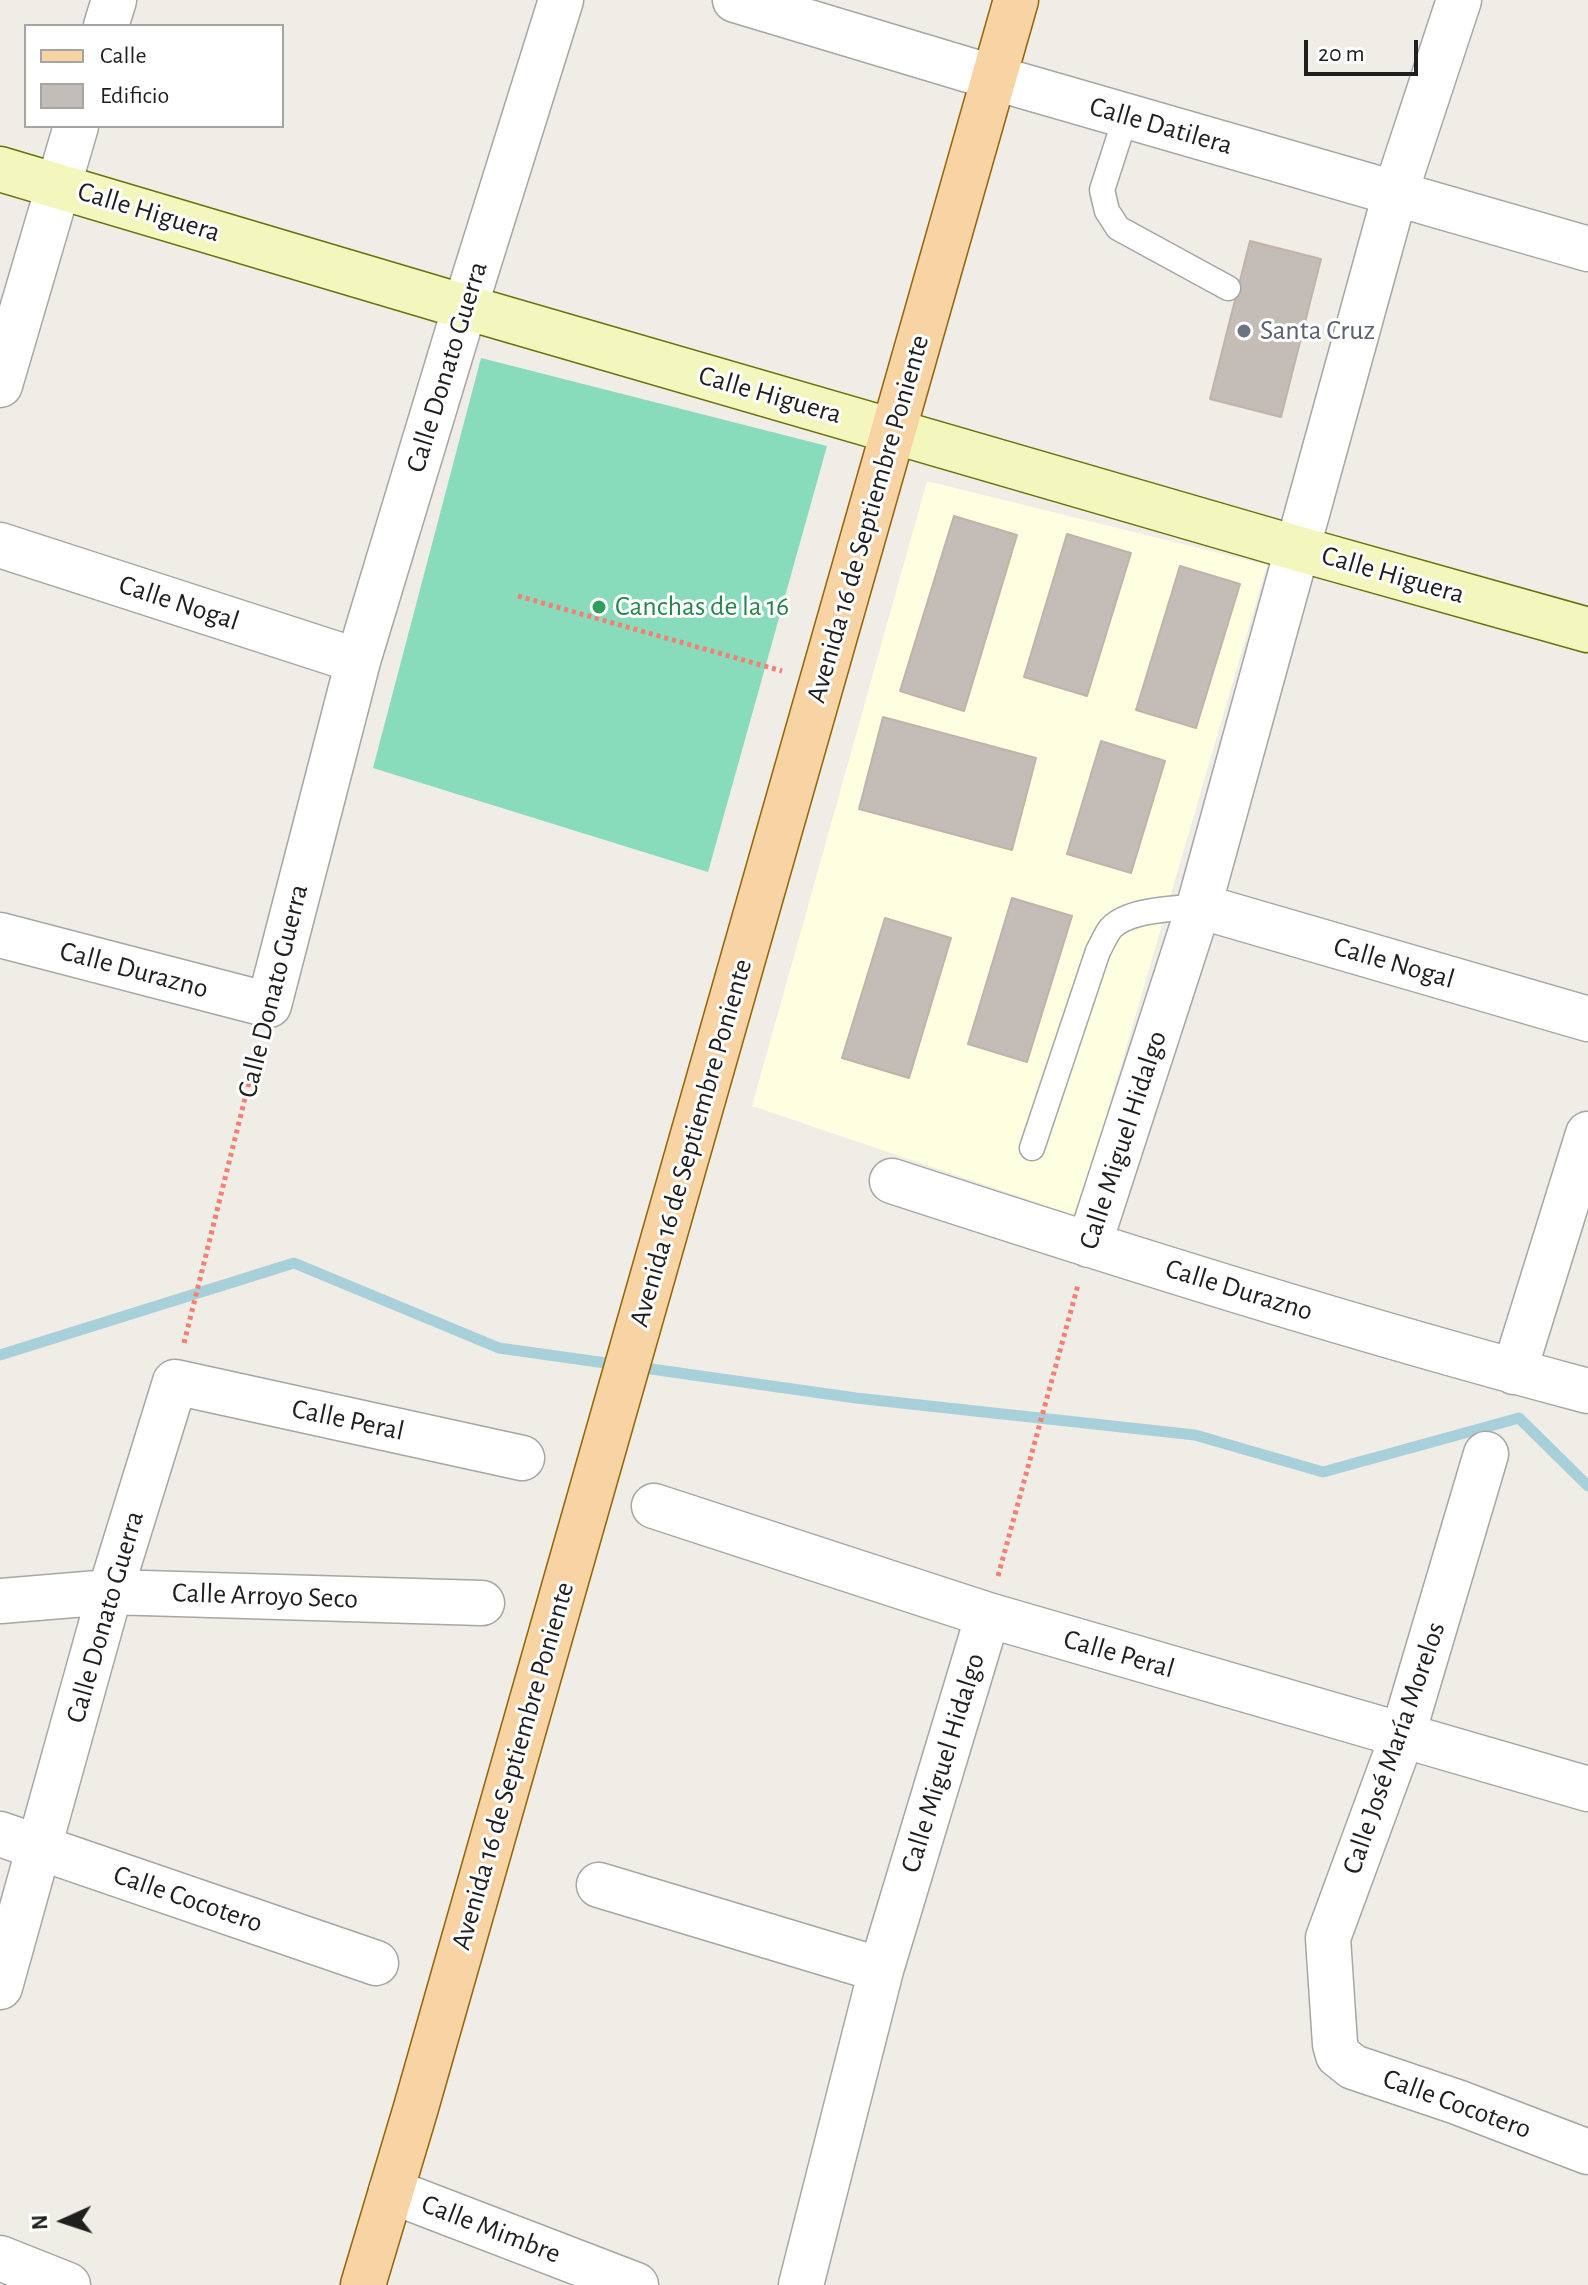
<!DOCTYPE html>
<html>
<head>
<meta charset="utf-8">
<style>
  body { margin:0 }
  #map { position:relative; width:1588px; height:2285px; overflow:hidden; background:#f0ece6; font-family:"Alegreya Sans",sans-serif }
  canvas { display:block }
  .legend { position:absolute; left:24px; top:24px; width:260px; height:104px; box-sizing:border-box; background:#fff; border:2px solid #a5a5a5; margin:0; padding:10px 14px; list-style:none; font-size:24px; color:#1f1f1f }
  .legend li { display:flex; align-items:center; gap:16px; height:40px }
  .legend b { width:40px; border:2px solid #a5a5a5 }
  .north { position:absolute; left:24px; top:2181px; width:80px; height:80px; -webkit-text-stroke:6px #fff; paint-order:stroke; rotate:267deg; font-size:22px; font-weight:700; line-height:32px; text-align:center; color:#1f1f1f }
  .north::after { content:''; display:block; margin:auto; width:28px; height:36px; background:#1f1f1f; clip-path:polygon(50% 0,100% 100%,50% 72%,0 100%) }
  .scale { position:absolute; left:1304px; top:40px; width:114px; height:36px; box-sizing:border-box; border:4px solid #1f1f1f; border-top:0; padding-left:10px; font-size:24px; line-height:28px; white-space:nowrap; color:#1f1f1f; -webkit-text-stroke:6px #fff; paint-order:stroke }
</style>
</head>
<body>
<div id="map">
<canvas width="1588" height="2285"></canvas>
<ul class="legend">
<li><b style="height:10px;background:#f8d3a3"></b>Calle</li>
<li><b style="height:22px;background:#c4bcb6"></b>Edificio</li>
</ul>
<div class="north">N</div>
<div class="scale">20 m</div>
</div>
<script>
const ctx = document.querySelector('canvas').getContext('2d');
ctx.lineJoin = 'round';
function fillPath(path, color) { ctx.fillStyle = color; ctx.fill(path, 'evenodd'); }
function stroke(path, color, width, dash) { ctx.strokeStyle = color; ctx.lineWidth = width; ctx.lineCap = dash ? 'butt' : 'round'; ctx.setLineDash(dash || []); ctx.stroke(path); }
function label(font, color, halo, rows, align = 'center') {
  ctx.font = font + ' "Alegreya Sans",sans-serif'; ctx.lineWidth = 6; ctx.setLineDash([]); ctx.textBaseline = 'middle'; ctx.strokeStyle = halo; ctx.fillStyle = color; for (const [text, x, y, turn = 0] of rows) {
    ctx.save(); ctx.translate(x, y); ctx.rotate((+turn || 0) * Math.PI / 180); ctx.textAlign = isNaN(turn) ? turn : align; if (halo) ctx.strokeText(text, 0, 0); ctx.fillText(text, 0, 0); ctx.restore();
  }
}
fillPath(new Path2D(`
  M927,481L1267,565L1077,1216L752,1106Z`), '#fefee1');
fillPath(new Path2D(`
  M481,358L827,446L708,872L373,768Z`), '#88dbbb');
stroke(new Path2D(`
  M0,1355L294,1263L499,1348L620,1365
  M637,1367L856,1398L1195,1435L1323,1472L1519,1418L1588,1486`), '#a8d0db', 11);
const building = new Path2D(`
  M1250,241L1321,259L1281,417L1210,399Z
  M954,516L1017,535L964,711L900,691Z
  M1067,534L1131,553L1087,696L1024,677Z
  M1180,566L1240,584L1196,728L1136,710Z
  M883,717L1036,758L1012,850L859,809Z
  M1101,741L1165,761L1131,873L1067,854Z
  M1012,898L1072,916L1027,1062L968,1044Z
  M885,918L951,938L909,1078L842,1058Z`);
fillPath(building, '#c4bcb6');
stroke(building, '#c1b3a9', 2);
const lane = new Path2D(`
  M1126,116L1102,190L1107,211L1118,228L1228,288
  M1032,1148L1098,951C1102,944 1106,934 1111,928C1129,909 1175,909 1199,906`);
const street = new Path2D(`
  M735,0L995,78L1588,249
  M106,26L114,0
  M0,385L76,126
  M0,545L358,661
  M1199,906L1588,1019
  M0,935L269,1005L358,661L465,307L561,0
  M892,1181C1122,1256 1354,1329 1588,1391
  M1089,1245L1199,906L1395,194L1459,0
  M1514,1372L1588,1134
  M1486,1454L1402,1737L1328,1938L1335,2044L1338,2055L1353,2067L1457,2102L1588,2152
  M654,1506L988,1615L1588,1789
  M0,1601L110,1592L482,1603
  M0,1834L376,1963
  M599,1885L881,1970
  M0,1987L110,1592L175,1382L522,1458
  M391,2191L636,2285
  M0,2258L68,2285
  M801,2285L881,1970L988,1615`);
const secondary = new Path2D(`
  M0,169L465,307L1299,549L1588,630`);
const primary = new Path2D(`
  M363,2285L415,2111L1016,0`);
stroke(lane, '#a6a6a6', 27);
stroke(street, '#a6a6a6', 47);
stroke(secondary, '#67730a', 47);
stroke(primary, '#946507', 47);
stroke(new Path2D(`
  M518,596L782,671
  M184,1343L259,1042
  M998,1576L1078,1285`), '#f48073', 5, [4, 4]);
stroke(lane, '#fff', 24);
stroke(street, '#fff', 44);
stroke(secondary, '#f4f7bd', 44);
stroke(primary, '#f8d3a3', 44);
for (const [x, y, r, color] of [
  [1244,331,8,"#6b7280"],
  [599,607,8,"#2e9e5b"]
]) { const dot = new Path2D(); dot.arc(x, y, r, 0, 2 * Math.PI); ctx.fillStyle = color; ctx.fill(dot); stroke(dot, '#fff', 3); }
label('28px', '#1f1f1f', '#fff', [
  ["Calle Datilera",1161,126,16],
  ["Calle Higuera",149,212,17],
  ["Calle Donato Guerra",447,367,-73],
  ["Calle Higuera",770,395,16],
  ["Avenida 16 de Septiembre Poniente",868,519,-74],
  ["Calle Higuera",1393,575,16],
  ["Calle Nogal",179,603,18],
  ["Calle Nogal",1394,963,16],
  ["Calle Durazno",134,970,15],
  ["Calle Donato Guerra",273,991,-76],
  ["Calle Miguel Hidalgo",1123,1140,-72],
  ["Avenida 16 de Septiembre Poniente",691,1143,-74],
  ["Calle Durazno",1239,1290,17],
  ["Calle Peral",348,1420,12],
  ["Calle Arroyo Seco",265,1596,2],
  ["Calle Donato Guerra",105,1617,-74],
  ["Calle Peral",1119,1654,16],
  ["Calle José María Morelos",1394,1748,-71],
  ["Calle Miguel Hidalgo",943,1763,-73],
  ["Avenida 16 de Septiembre Poniente",513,1766,-74],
  ["Calle Cocotero",188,1899,19],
  ["Calle Cocotero",1457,2104,20],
  ["Calle Mimbre",491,2229,21]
]);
label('28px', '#5b616d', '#fff', [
  ["Santa Cruz",1260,331]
], 'left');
label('28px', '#27864d', '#fff', [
  ["Canchas de la 16",615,607]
], 'left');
</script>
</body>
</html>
